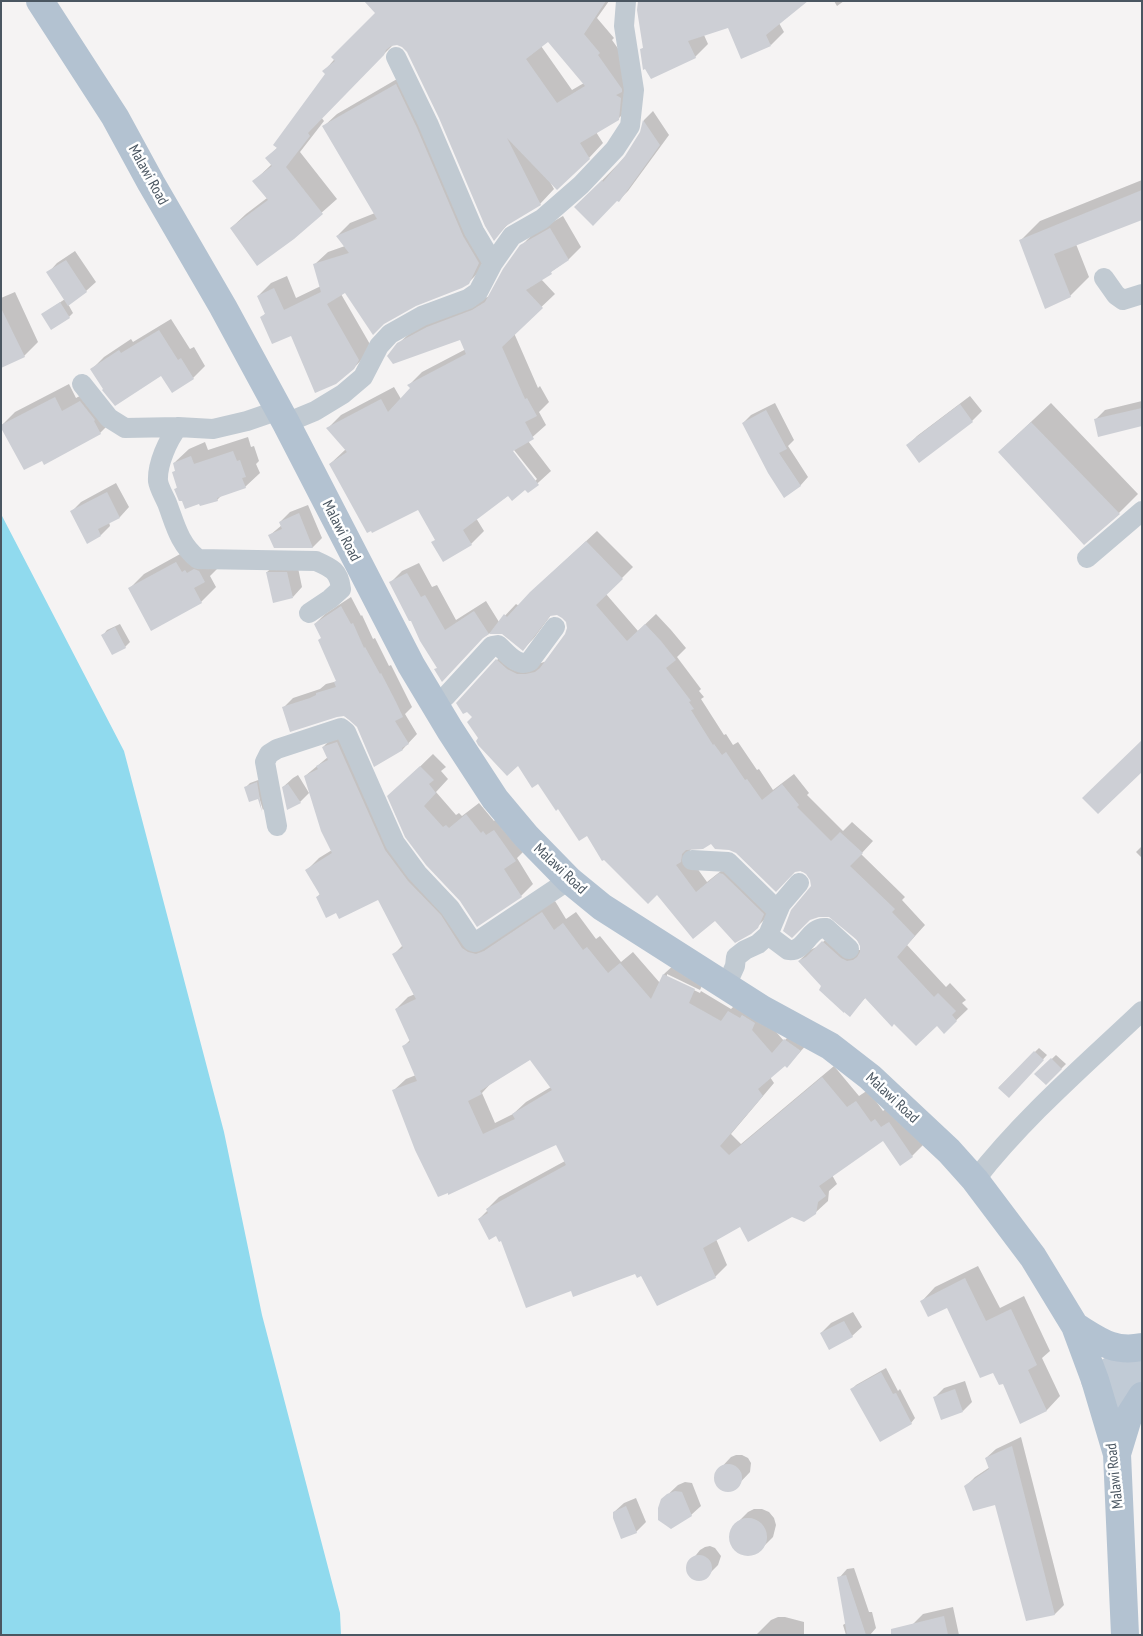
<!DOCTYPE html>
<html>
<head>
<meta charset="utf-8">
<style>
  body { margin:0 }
  #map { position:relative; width:1143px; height:1636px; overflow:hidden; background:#f5f3f3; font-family:"PT Sans Narrow",sans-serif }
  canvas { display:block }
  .frame { position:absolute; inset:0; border:2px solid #4a5661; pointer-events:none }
</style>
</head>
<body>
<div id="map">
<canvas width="1143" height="1636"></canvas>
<div class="frame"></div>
</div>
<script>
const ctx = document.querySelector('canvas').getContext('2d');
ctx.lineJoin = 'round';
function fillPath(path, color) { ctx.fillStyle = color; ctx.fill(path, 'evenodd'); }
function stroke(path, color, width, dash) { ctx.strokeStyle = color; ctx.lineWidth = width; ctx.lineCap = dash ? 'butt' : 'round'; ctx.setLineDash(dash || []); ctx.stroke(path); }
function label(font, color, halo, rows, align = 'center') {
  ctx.font = font + ' "PT Sans Narrow",sans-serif'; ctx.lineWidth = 5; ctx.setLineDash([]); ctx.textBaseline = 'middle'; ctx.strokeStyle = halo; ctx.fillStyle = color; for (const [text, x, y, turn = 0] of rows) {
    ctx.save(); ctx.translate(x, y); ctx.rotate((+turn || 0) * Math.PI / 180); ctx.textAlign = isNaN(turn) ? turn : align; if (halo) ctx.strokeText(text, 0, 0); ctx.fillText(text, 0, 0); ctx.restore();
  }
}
fillPath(new Path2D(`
  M1,514L124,751L224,1132L262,1315L340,1613L341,1635H1Z`), '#90daee');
fillPath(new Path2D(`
  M376,1H609L597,18L614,38L612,40L636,74L633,104L618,119L596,132L603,143L589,158L550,182L554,189L540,204L511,221L494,239L440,118L408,51L404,46L397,44L393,45L321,117L324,121L300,152L337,199L293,238L231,228L246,214L267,198L254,181L272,164L267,158L278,147L326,74L324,71L376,13ZM549,40L584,83L572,90L541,46Z
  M806,1L779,23L784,32L771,45L728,27L704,35L708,44L695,57L641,50L644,47Z
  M834,1H844L837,6Z
  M409,72L492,250L481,270L468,283L345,291L341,294L371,346L366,355L353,369L262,317L266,313L258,296L271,283L287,276L296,298L321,286L315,264L328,252L345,246L337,236L350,223L375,213L324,126L337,114Z
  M653,111L669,135L628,191L619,200L576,207L626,156L641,133L644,120Z
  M1142,180V219L1076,244L1089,277L1070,296L1021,240L1040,221Z
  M563,216L581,247L569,259L541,279L555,294L514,333L538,388L540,386L549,402L539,412L546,425L528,441L551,471L528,492L525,488L509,495L476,518L484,531L471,544L436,539L418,508L371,529L330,464L346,449L328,428L341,415L394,387L401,399L411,388L409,385L422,372L466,349L461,338L398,344L412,331L441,314L490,296L521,246L535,232ZM510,445L537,479L535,481L508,446Z
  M75,251L96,282L86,291L68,304L73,313L69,317L43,314L65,299L48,273L57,263Z
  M15,292L38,342L24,356L1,365V298Z
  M171,319L190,349L194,347L205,366L193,378L172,391L162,374L105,389L92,369L104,357L131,339L133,342Z
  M69,384L76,398L95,388L114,419L100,433L1,426L15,412Z
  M970,396L982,411L972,421L920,461L908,445L917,436Z
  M1142,401V425L1095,420L1105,410Z
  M775,403L794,440L788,446L808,477L800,486L743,423L751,415Z
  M1051,403L1138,494L1119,513L1085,543L999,452Z
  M248,437L251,447L254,446L259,461L256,464L260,473L245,487L222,495L217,500L200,502L183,499L175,490L178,486L173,473L176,470L174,463L189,449L205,442L208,450Z
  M116,483L129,507L120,517L109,522L110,526L101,535L88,542L72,511L81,502Z
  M308,505L322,538L313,547H275L270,535L282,525L280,522L290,512Z
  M597,531L633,567L606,594L638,631L656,614L671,630L686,648L677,657L701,689L699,691L704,697L701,699L724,735L726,734L733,745L738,742L757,770L759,769L773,790L794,774L809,793L807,795L843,831L852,822L873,841L861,854L905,897L902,900L925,925L907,945L946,987L950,983L966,1000L962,1003L968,1009L944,1032L937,1024L866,997L850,1015L799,961L810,950L819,946L834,931L858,950H862V946L812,886V879L807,873L736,852L711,842L692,848L687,854L707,882L731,863L769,915L757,927L715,919L657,893L587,834L539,782L518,764L480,738L473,717L497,660L508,649L529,663H541L547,661L566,634L568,629L567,622L562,616L557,614L551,615L534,638L523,649L502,633H490L438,667L391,582L402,571L419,563L432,587L437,585L456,620L486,601L499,622L516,604L519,606L543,581Z
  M191,548L219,567L210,576L216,587L201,602L152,629L130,588L144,574Z
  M277,563H297L302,587L293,597L267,572Z
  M351,597L361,616L362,615L373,639L375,638L389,666L391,665L412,707L405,714L417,734L403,749L375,765L358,726L343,715L284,707L293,698L320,689L326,684L338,681L322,637L315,624L325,614Z
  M120,624L130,642L125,647L103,635L107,630Z
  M349,731L397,838L474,936L555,901L566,919L576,912L596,939L600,936L621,962L633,952L660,983L664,974L676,963L706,977L700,990L667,974V977L700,993L701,991L731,1009L740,1000L764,1018L784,1041L797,1028L812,1039L787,1066L785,1064L770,1077L774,1083L731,1134L741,1144L834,1066L859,1096L868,1090L883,1111L887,1108L924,1144L912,1156L883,1139L832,1175L837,1184L829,1191L828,1201L815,1213L792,1215L740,1225L716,1239L727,1265L715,1277L657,1304L642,1274L636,1272L571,1290L502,1239L479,1219L488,1210L487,1209L499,1197L565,1161L556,1143L449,1193L394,1090L406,1079L416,1075L404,1046L410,1040L396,1009L408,997L415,994L394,954L403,945L379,899L337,911L317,897L320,894L307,870L319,858L332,850L305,776L328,757L323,747L335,735ZM530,1058L551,1087L526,1102L513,1114L495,1123L482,1093L493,1081Z
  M433,754L446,767L441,771L448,779L436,792L456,815L459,813L462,816L479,803L494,821L496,819L528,847L517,858L533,884L521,896L477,925L402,784Z
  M298,775L309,793L300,802L283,787L293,778Z
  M261,779L266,807L263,810L259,797L246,787L250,783Z
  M1142,846V858L1136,852Z
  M1039,1048L1047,1055L1009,1096L999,1087Z
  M1056,1055L1066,1064L1046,1084L1036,1074Z
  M978,1266L1000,1308L1024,1296L1050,1351L1042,1358L1060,1396L1047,1410L1021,1422L1004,1382L993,1371L948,1306L922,1301L935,1287Z
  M853,1312L862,1327L852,1336L821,1333L831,1323Z
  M886,1368L898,1391L900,1389L915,1418L911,1423L852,1389L856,1385Z
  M965,1381L972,1402L963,1411L934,1398L944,1388Z
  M1021,1437L1064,1605L1055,1614L1027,1619L996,1503L966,1486L975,1477L990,1467L986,1458L996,1449Z
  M736,1455H742L748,1458L751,1463L750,1472L733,1490H727L721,1488L717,1484L716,1478L717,1472L731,1457Z
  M685,1482L692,1483L701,1506L691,1515L662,1500L678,1485Z
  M636,1498L646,1522L636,1532L614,1512L624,1503Z
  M754,1509H762L769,1512L774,1518L776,1525L773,1537L758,1552L753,1555H745L739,1553L734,1549L730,1533L738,1522L748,1512Z
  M710,1546L715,1548L721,1556L718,1565L708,1575L700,1579H694L690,1576L688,1570V1565L700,1550L705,1547Z
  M854,1568L869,1612H872L876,1628L870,1635H846L843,1625L846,1623L839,1578L847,1569Z
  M953,1607L959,1635H916L913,1624L923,1614Z
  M778,1617H785L804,1622V1635H756L771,1620Z`), '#0003');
fillPath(new Path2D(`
  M364,1H606L584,34L600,53L598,55L622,89V92L616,95L621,98L619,120L580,143L590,159L557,190L507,138L541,205L506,226L494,241L485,226L439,118L407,52L402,47L397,45L391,46L386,50L384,55L308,133L310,136L286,167L323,214L294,239L257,266L230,228L268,200L252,181L272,166L265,158L277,148L273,145L325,74L322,71L335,61L331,57L375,13ZM548,42L585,86L557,103L526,59Z
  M638,1H808L766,35L771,46L741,59L728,28L688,41L696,58L651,79L645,69L643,70L640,49L643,48L637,10Z
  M396,84L417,128L463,236L479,263L469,284L462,288L416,306L384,324L373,335L345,293L327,304L359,360L354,369L336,384L315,393L291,336L272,344L260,317L265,314L257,296L274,288L284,310L321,292L313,264L349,253L336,236L377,219L322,126Z
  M643,120L660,145L619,202L617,201L593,226L574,207L602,180L603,182L625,156L640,132Z
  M1142,190V220L1054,254L1071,297L1045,309L1019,240Z
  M550,228L569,260L551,272L552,274L526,290L543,308L502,347L525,399L527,398L537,416L525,422L534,439L513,451L539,485L528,493L525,490L512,501L508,496L463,530L472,545L443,562L431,542L435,540L418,510L372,533L371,531L367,533L329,464L347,452L326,428L381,399L388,412L410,388L407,385L466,354L460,340L393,364L387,356L397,343L427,327L472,310L485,302L503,269L520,245Z
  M66,260L87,292L68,306L46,272Z
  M60,302L70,318L51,330L41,314Z
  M1,308L25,357L1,368Z
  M159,330L178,360L181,358L194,379L172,393L161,376L115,406L102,390L103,389L90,369L119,350L121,353Z
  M55,397L62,411L80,401L95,420L94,421L101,434L44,465L42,461L24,470L1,428V425Z
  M960,404L973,422L919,463L906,445Z
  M1142,408V426L1098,437L1094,419Z
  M766,410L787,449L779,453L801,486L784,498L768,473L742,423Z
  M1031,422L1120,514L1084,545L998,452Z
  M233,451L237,461L240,460L246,477L242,478L246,488L217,498L218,501L200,506L199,504L185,509L182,501H179L174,489L177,488L172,472L175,471L173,463L191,456L194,464Z
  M107,492L120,518L98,529L101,536L87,544L70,511Z
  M299,513L313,548H274L268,535L282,529L279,522Z
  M586,541L623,579L596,605L627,641L645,624L661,641L676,660L666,668L691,701L689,702L694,709L691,710L713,745L714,744L722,755L726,752L745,780L747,779L762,800L782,784L799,805L797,807L831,841L840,832L863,853L850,866L895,909L892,912L915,936L897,957L934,997L938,993L956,1011L952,1015L957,1021L944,1034L937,1026L916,1046L894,1024L892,1027L865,998L850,1017L844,1012V1013L819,990L821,986L798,961L806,957L822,941L841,958L847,961L853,960L857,957L860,952V946L857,940L829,917H819L810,920L792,938L783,931L791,910L811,886L810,880L806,874L801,871L795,872L776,892L736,853L729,850L715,849L711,844L703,849L686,850L682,854L681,862L676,865L696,892L719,873L723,874L764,914L758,928L751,934L735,943L715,921L693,939L657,895L648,904L604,860L602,861L587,836L579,841L558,809L556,811L538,784L532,788L518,766L507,776L478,745L476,741L478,738L467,722L472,717L467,712L463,714L456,703L496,659L507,669L517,674H526L535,672L540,668L565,634L567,628L566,622L562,618L557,615L550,616L523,651L502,634H489L483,638L442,682L434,669L437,668L420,641L411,621H409L389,582L407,573L421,597L425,595L445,630L474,611L489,634L504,614L507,617L530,592Z
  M176,562L182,572L185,570L187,573L194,569L199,571L205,582L194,588L202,603L151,631L128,588Z
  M266,572H287L293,598L273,603Z
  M341,606L351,624L353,623L364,648L365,647L380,674L381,673L396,702L403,717L395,721L409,744L402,748L403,750L374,767L357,727L348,719L344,716L337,717L290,732L282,707L310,698L316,695V693L336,687L334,682L336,681L318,640L321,638L314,624Z
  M115,627L126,648L112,655L101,635Z
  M1142,740V772L1098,814L1082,798Z
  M337,742L385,850L408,881L441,915L462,948L468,952L476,954L484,951L542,912L554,930L563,923L583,950L587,947L608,973L620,963L651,999L663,974L695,989L689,1003L721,1021L728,1011L740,1018L742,1015L755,1023L752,1030L772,1053L784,1039L801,1051L787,1068L785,1066L758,1089L763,1096L720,1146L729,1155L822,1077L847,1107L856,1101L871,1122L875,1119L881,1127L889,1122L913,1157L900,1166L883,1141L819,1186L826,1196L818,1202L816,1214L804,1222L792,1217L748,1242L740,1227L703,1248L716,1278L657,1306L641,1276L637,1278L635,1274L573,1297L571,1291L526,1308L501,1241L499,1242L496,1236L489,1240L478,1219L488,1213L486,1209L566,1165L556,1145L448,1195V1193L438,1197L415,1150L392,1090L417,1081L402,1046L410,1042L395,1009L416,999L392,954L403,948L378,900L339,919L336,913L326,918L316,897L320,895L305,870L332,853L321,831L304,776L318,769L316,766L328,760L322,747ZM530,1060L552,1090L512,1114L515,1119L483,1134L468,1101L482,1094L480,1091Z
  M420,766L434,780L429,784L436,793L424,806L443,827L446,825L449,828L466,814L481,833L483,831L486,835L494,830L516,861L504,869L522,897L477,927L460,901L426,865L405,837L387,796Z
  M257,782L262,812L258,799L249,802L244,787Z
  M288,784L301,803L287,810L282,787Z
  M1034,1051L1044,1060L1009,1098L998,1088Z
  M1051,1058L1062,1069L1046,1085L1034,1074Z
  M965,1278L986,1321L1011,1309L1037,1365L1028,1370L1047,1411L1020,1424L1003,1384L999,1385L993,1373L980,1378L947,1308L928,1317L920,1301Z
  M844,1321L853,1337L829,1350L820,1333Z
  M881,1372L893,1394L896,1393L912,1424L880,1442L850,1389Z
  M955,1389L963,1412L941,1420L933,1397Z
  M1012,1446L1055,1615L1026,1621L995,1505L973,1511L964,1486L989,1469L985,1458Z
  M714 1478a14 14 0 1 1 28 0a14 14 0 1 1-28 0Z
  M675,1491L682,1492L692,1516L671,1529L658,1520V1508L661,1499L667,1494Z
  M626,1506L637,1533L621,1539L613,1518V1512Z
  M729 1537a19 19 0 1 1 38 0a19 19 0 1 1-38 0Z
  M686 1568a13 13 0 1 1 26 0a13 13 0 1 1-26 0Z
  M846,1575L866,1635H847L837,1577Z
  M944,1616L948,1635H891V1629Z`), '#cdcfd5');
stroke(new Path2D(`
  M396,57L428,123L474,231L493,263
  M1104,278L1116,295L1123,300L1142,294
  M82,384L109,418L125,428L178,427L213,429L247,421L279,410
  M286,423L315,411L343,394L363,377L379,346L390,334L422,316L468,299L478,292L493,263L512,236L542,219L581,185L615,149L630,126L634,90L624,26L626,1
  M178,427C168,440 157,464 158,481C159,488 164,496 167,503C175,524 179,544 198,559L316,561C332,568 339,571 341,589L330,599L309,613
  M1087,558L1142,511
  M435,705L446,696L492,646L498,645C507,653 518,668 530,661L555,627
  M277,826L265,762L269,754L277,749L341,728L346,732L395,843L417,873L450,908L472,941L475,942L479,940L569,880
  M692,860L728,862L777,910
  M768,935L788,950C805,953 809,926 826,928L849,949
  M726,986L735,966L736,957L745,950L758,944L768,935L781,904L799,883
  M975,1180C1024,1117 1085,1065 1142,1011`), '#c1cad2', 20);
stroke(new Path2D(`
  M1095,1380L1142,1352
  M1104,1408L1142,1383`), '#c1cbd6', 28);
stroke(new Path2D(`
  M40,1L115,117L151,183L223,307L286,423L411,665L450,730L495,799L526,836L569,880L602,907L762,1009L830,1046L870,1077L949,1151L975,1180L1033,1257L1075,1326L1095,1380L1117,1454L1125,1635
  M1075,1326C1098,1340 1113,1353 1142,1347
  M1117,1454L1128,1418L1142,1396`), '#b3c2d1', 28);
label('15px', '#4a5661', '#fff', [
  ["Malawi Road",148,175,61],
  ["Malawi Road",341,531,63],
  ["Malawi Road",560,869,43],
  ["Malawi Road",892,1098,43],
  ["Malawi Road",1115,1476,-96]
]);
</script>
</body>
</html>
